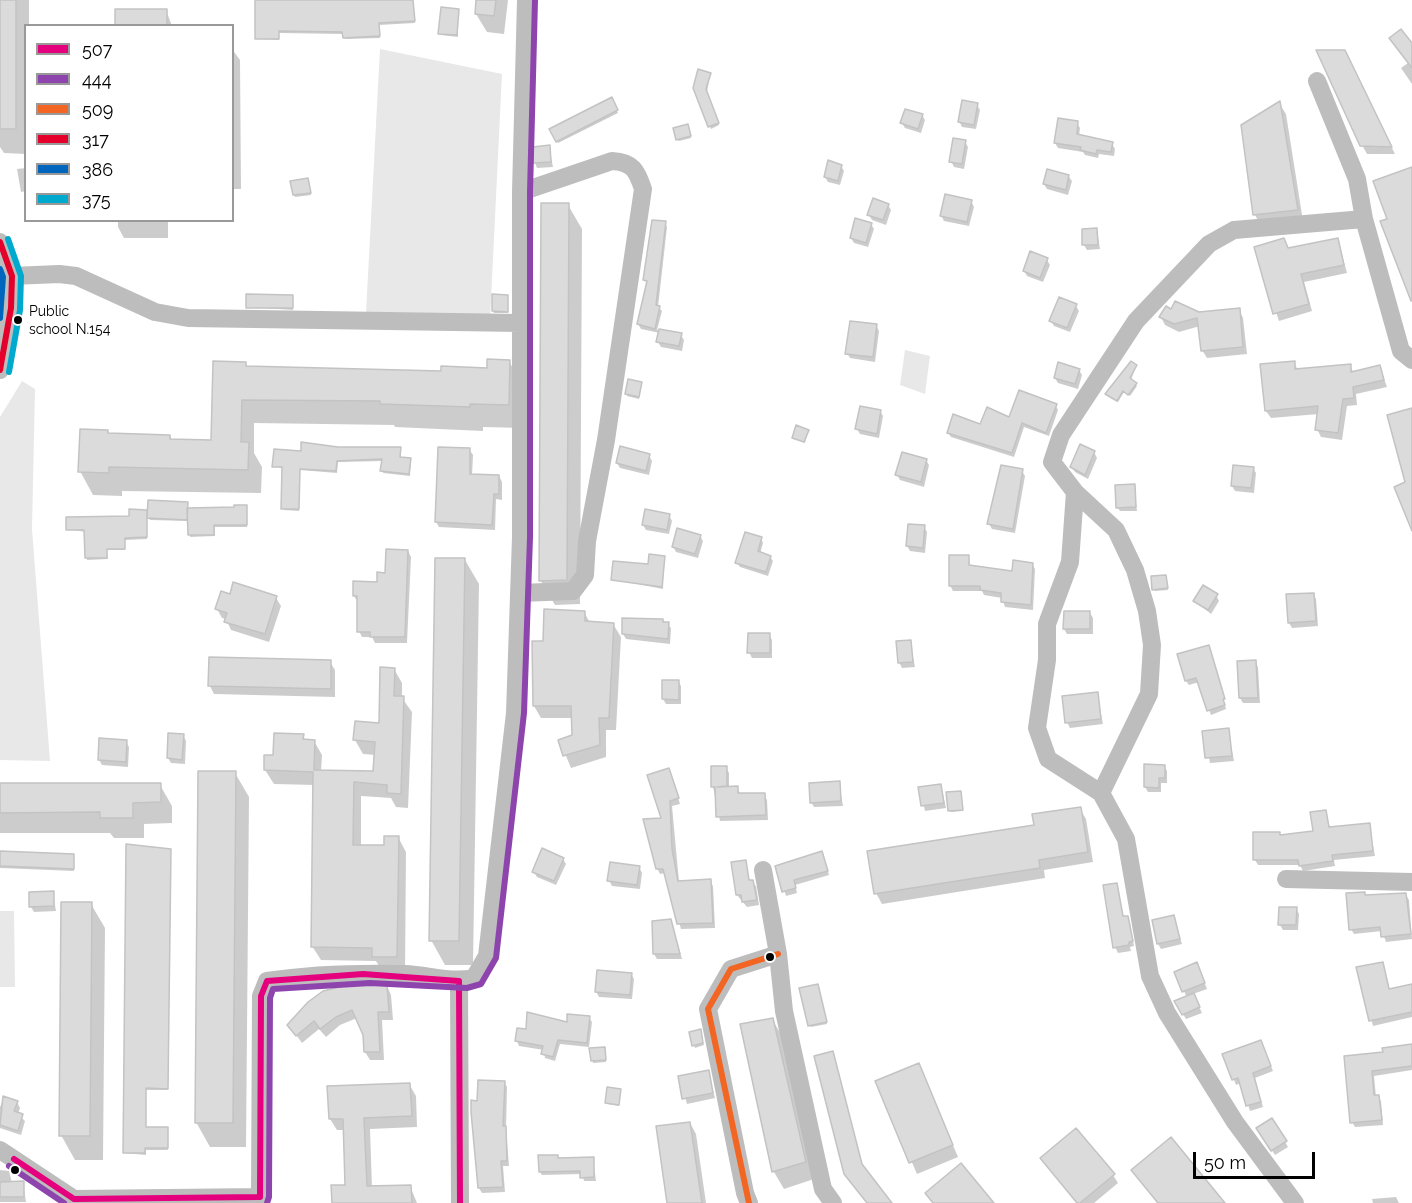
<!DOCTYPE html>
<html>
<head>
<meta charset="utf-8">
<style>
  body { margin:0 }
  #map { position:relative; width:1412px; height:1203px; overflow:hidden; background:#fff; font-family:Raleway,sans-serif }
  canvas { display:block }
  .legend { position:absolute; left:24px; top:24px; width:210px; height:198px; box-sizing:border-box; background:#fff; border:2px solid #999; margin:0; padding:8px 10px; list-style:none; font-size:18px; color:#000 }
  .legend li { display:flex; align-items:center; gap:12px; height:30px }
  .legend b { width:30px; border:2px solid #999 }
  .scale { position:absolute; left:1193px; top:1152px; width:122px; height:27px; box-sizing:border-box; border:3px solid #000; border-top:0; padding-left:8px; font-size:18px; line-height:21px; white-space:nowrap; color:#000; -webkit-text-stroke:4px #fff; paint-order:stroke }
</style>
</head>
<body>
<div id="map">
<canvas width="1412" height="1203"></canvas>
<ul class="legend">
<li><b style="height:8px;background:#e5007d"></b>507</li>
<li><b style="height:8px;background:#8e44ad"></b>444</li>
<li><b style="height:8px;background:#f26522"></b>509</li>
<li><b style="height:8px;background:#e4002b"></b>317</li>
<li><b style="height:8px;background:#0065bd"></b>386</li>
<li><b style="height:8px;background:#00a9ce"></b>375</li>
</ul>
<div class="scale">50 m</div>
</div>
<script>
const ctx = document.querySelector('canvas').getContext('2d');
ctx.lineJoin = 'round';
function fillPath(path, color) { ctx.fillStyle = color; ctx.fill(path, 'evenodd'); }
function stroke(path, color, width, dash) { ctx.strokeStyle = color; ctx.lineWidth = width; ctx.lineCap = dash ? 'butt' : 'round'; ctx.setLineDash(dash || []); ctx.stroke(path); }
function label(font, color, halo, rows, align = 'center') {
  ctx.font = font + ' Raleway,sans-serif'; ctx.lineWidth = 4.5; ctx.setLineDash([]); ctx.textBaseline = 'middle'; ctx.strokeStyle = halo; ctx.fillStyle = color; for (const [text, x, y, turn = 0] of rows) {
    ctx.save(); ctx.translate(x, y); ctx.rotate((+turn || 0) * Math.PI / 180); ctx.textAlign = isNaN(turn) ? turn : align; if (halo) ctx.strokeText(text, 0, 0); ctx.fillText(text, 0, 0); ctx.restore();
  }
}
fillPath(new Path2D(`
  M380,49L502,74L490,320L366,313Z
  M905,350L930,356L925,394L900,385Z
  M22,381L35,389L32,529L50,761L0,760V417Z
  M0,911H14L15,987H0Z`), '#e8e8e8');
fillPath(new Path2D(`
  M0,0H29V26H26V154L4,153L0,147Z
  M362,0H413L415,23L379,25L380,38L345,39L344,34L279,33V40L257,39Z
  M478,0H508L504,34L487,32L476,14Z
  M166,10L172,26H116Z
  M458,10V37L441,35L440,33Z
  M1391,39L1412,45V84L1401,68L1408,63Z
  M232,49L240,60L241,189H232Z
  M1349,60L1395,154H1367L1362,145Z
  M710,74L707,92L719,125L711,129L694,88Z
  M611,99L618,113L558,143L551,130Z
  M1279,103L1286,114L1303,221L1261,226L1255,215L1243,126Z
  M977,105L980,110L976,129L962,127L959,121Z
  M922,115L925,120L921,133L905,128L902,123Z
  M1077,123L1080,128L1079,136L1112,144L1115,149L1114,156L1099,154L1098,158L1085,155L1083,152L1058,148L1055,143Z
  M689,127L691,138L679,141L678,140Z
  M965,142L968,147L964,169L954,167L951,161Z
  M549,147L553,167L537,168L535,163V148Z
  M841,166L844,171L840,185L828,182L825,177Z
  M26,168V191L21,192L17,169Z
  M1068,176L1072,181L1068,195L1047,189L1044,184Z
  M309,182L311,195L295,197L294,195Z
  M971,201L974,207L969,226L944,221L941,215Z
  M568,205L582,229L580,604L555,605L541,581Z
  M888,205L891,210L886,225L872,220L869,215Z
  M118,220H168V238H124L118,227Z
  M665,223L667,227L658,307L662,311L657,330L681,335L684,340L682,351L661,347L658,342L660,333L641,329L638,324L647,285L645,280Z
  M871,224L874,229L868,247L854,243L851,238Z
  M1097,230L1100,249L1087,250L1084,245Z
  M1284,240L1289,250L1338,240L1347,273L1304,282L1312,311L1279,321L1255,248Z
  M1047,260L1050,265L1043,282L1027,276L1024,270Z
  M292,296L293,310L248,307Z
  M508,297V313H494L493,311Z
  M1076,306L1079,311L1070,332L1054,326L1051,321Z
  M1239,310L1243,318L1247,354L1207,358L1202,350L1200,326L1179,332L1165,325L1161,317L1172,311L1198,314Z
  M876,325L879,331L875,362L850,358L847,353Z
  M509,361L522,385V428L483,427V431L395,427L394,425L254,423V453L262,467L261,493L122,491V496L93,495L80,471L107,431L109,435L170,436L172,441L213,442L245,363L248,367L442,373L488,369Z
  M1294,363L1298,370L1350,366L1354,373L1380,367L1387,387L1356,394L1357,405L1347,406L1342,440L1321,437L1317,429L1319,414L1271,418L1266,411L1262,366Z
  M1136,366L1131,380L1137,386L1130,396L1124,392L1118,402L1108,396L1107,394Z
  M1079,370L1082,375L1078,389L1058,383L1055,378Z
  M641,383L639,399L627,396L626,394Z
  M1056,406L1058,410L1049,436L1024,427L1014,457L951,437L948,432Z
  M880,411L883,416L879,438L860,434L857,429Z
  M808,431L805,443L793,438Z
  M338,448L400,449L401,458L411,461L410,476L383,473V461L338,462L337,473L300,470L299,511L284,510V469L274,466L302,452Z
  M469,449L473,455L472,476H499L502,482V500L496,499L495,530L439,527L436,522Z
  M1094,452L1097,458L1088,479L1075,472L1072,467Z
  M649,456L652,461L649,475L620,468L617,463Z
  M926,460L929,465L924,487L900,480L897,475Z
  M1253,468L1256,473L1254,493L1235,491L1232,486Z
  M1022,471L1025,476L1015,533L992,529L989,524Z
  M1134,486L1137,511H1120L1117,507Z
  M187,503L188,509L247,507V527H215V536L190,537L189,521L150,520L147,515V539L125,540V550H107L108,559L87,560L86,532L67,529L131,517L146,511L149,516Z
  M669,515L672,521L669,534L646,530L643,525Z
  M924,527L927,532L925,553L910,551L907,546Z
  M700,536L703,541L698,558L676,552L673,546Z
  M761,538L763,543L760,554L770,557L773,561L768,576L740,567L737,563Z
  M408,551L411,557L407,643H375L372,637H362L359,631L357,601L354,596L378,584Z
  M968,556L971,567L1013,573L1032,564L1035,569L1033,610L1005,607L1002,598L984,595L982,591H953L950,585Z
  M664,557L663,589L612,579L649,566Z
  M465,560L479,584L473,965H445L431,940Z
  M1166,578L1168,590L1155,591L1154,589Z
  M1313,594L1316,599L1318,626L1292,628L1289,623L1287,596Z
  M1216,595L1219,601L1211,614L1195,601Z
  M276,598L281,606L269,642L231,630L226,619L222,618L217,609Z
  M584,612L590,623L613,624L621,637L616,730H606V757L571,768L560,741L573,736V718H541L534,706L544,642Z
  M1090,613L1093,618V634H1067L1064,629Z
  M663,620L671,628L670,644L626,639L623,634Z
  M769,635L772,640V658H752L749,652Z
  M910,641L915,667L902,668L899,662Z
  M1209,647L1226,709L1211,715L1199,682L1189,685L1186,681L1179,655Z
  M330,662L335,670V697L214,694L210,686Z
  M1255,662L1258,667L1260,703H1243L1240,698Z
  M394,669L402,683V698L412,712L408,808L396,807L391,798L361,796V846H385L398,837L406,852L405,971H382L376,961L321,960L312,946L315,785L274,784L265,770L275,757L303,736L306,741H314L322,755L321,772L375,773L376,755L363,754L355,740L381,725Z
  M678,681L681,686V704H666L663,699Z
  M1097,694L1103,724L1070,728L1067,722Z
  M1228,730L1234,761L1210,763L1204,732Z
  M183,735L186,741L185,764L171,763L168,758Z
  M126,742L129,747L128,767L102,765L99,760Z
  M1164,766L1167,771V783H1161V792H1148L1145,787Z
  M726,768L729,773V788H737L740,793L764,795L767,800L768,820L720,821L713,787Z
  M235,773L249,797L246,1147H210L196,1122Z
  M671,775L680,804L672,806L679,882L710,881L713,886L715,928L681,929L665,873L660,874L657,868Z
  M839,783L843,806L814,807L811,802Z
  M0,784L160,785L172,806V823L144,824V838H114L110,833H0Z
  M941,786L946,808L925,811L920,789Z
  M961,792L963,811L951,812L949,810Z
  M1080,809L1086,819L1093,862L1044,870L1045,878L882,904L876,893Z
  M1325,811L1330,828L1369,825L1375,856L1334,860L1335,866L1303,871L1300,865H1258L1255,860L1281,837L1314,833Z
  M128,846H148L171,852L168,1090H146V1128L167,1129L168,1150H146V1155L124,1153Z
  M0,853L73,856L74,871L0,868Z
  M822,853L829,875L795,885L797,893L786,896L777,867Z
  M563,859L566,864L556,885L537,877L534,872Z
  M745,862L750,882L756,886L759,905L747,907L737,895Z
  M639,867L642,873L640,889L612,886L609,880Z
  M1116,884L1124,918L1127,917L1130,923L1134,946L1130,947L1131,951L1118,953L1115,947Z
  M53,893L56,911L34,912L31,907Z
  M1406,895L1409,900L1412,939L1386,942L1382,931L1354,934L1351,929L1365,896Z
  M91,904L105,928L103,1160H75L61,1135Z
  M1296,908L1299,914L1298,930H1283L1280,925Z
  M1173,917L1182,944L1161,949L1158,944Z
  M671,921L682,959H657L654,954Z
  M1383,964L1390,990L1412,985V1017L1373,1026L1358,968Z
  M1199,969L1207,989L1193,994L1202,1013L1186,1019L1176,1002L1187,998L1176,972Z
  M631,974L634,979L632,999L599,997L596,991Z
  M387,986L391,995L393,1020H382L384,1060H370L365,1052L364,1034L357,1018L340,1025L326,1037L319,1029L302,1043L289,1025Z
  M818,988L827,1024L811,1027L809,1025Z
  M589,1018L592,1022L589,1047L560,1044L555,1061L545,1058L544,1050L519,1046L517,1041L527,1031Z
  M772,1019L782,1036L814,1179L784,1189L774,1172L742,1025Z
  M690,1033H701L704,1045L695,1048Z
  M1261,1042L1273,1071L1255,1078L1263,1107L1250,1111L1241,1083L1236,1085L1224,1054Z
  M1412,1045V1070L1374,1076L1376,1097L1381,1101L1383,1125L1355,1127L1352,1122L1345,1058L1385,1054Z
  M591,1050L605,1051L606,1062L593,1063Z
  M919,1065L958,1157L917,1174L877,1082Z
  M708,1072L715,1098L687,1104L679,1077Z
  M504,1082L507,1087L506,1129L509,1166H503L505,1192L482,1193L479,1188V1102Z
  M409,1084L416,1096L417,1127L370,1129L372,1188L410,1186L417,1203H333L347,1186L345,1130H337L330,1119Z
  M620,1091L619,1106L607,1104L606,1102Z
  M4,1098L17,1102L20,1108L18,1114L25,1121L21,1135L0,1128V1107Z
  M1272,1120L1288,1147L1275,1155L1258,1129Z
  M690,1123L696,1134L706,1203H669Z
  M593,1158L596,1181H584L582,1174L542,1175L540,1172L559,1159Z
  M1041,1158L1113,1175L1118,1183L1094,1203H1077Z
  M0,1170L9,1171L12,1183H23L26,1202H0Z
  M1133,1171L1223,1203H1157Z
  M1396,1197L1399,1203H1373L1372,1199Z`), '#0003');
const building = new Path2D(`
  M0,0H16V129H0Z
  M255,0H413L415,21L379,23L380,36L343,38L342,32L279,31V39H255Z
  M476,0H496L494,16L475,14Z
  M441,7L459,9L457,35L438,34Z
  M115,9H167V26H115Z
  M1401,29L1412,43V68L1389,38Z
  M1316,50H1345L1392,147L1360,146Z
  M698,69L711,73L706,89L719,123L708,127L693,88Z
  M612,97L618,110L556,142L549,129Z
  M962,100L978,103L974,125L958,122Z
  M1280,101L1298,210L1253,215L1241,125Z
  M905,109L923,114L918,129L900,123Z
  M1058,118L1078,121L1077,134L1113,142L1111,152L1097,150L1096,154L1080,150L1081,147L1054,143Z
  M688,124L691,136L676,140L673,128Z
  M953,138L966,140L962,164L949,162Z
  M550,145L551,162L533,163V147Z
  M828,160L842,165L838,181L824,177Z
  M1412,167V301H1411L1380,221L1387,219L1373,181Z
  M1047,169L1069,175L1066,190L1043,184Z
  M308,178L311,193L293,195L290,181Z
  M945,194L972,200L967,222L940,216Z
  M873,198L889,204L883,220L867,215Z
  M541,203H569L567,580L539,581Z
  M855,218L872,223L866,243L850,238Z
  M652,220L666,221L656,305L660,306L655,329L637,324L647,281L643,280Z
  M1097,228L1098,245H1082V229Z
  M1284,238L1288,248L1338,238L1344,265L1301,274L1309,304L1273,314L1254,247Z
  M1030,251L1048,258L1040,278L1023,271Z
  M246,294L293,295V308H246Z
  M492,294L508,295V312L492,311Z
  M1059,297L1077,304L1067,328L1049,321Z
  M1175,301L1199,312L1240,308L1243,347L1201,351L1197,318L1174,324L1159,317L1166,306L1171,309Z
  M850,321L877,324L873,357L845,354Z
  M659,329L682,333L679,346L656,342Z
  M487,359L510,360L509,405L470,404V407L380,404V401L242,400L241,442H249L248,470L109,467V473L78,472L80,429L108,430V433L170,435V439L211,440L213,361L246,362V366L441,371V366L487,368Z
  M1131,361L1137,365L1130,378L1137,383L1128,395L1123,391L1117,401L1105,394Z
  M1295,361V369L1351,364V372L1380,365L1384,380L1353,387L1354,398L1343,399L1338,433L1315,430L1318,406L1265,411L1260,364Z
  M1058,362L1080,369L1075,384L1054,378Z
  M628,379L642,382L639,397L625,394Z
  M1019,390L1057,404L1046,433L1022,423L1012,453L947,433L953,414L980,424L987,407L1009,417Z
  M860,406L881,410L877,434L855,429Z
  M1412,408V531L1394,487L1405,482L1387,415Z
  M796,425L809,430L804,442L792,438Z
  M301,442L338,447H401L400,457L411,458L409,474L380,471L382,459L337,461L336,471L300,469L299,509H281L282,467H272L274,449L301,451Z
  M1080,444L1095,451L1085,475L1070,467Z
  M620,446L650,454L646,471L616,463Z
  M438,447L470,448V474L499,475V494H494L492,525L435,522Z
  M902,452L927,459L921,482L895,475Z
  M1001,465L1023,469L1013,529L987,524Z
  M1233,465L1254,467L1251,488L1231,486Z
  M1135,484L1136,507L1116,508L1115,485Z
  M148,500L188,502L187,520L147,518Z
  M234,505H247V525H214V535H188L187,508L234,507Z
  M129,509L147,510V537L125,538V549H107V558H85L84,530H66V517L129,516Z
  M645,509L670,514L667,530L642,525Z
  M908,524L925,525L923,548L906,546Z
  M677,528L701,535L695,554L672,547Z
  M745,532L762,537L758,551L771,556L766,572L735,563Z
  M386,549L408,550L405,637H370V632H357V596H353V581L377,582V572L385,573Z
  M649,554L665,556L662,587L611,580L613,561L648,564Z
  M949,555H969V565L1012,571L1013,560L1033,563L1031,605L1001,602V593L980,590V586H949Z
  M435,558H465L459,941H429Z
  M1166,575L1168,588L1152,590L1151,576Z
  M233,582L277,596L265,634L224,622L227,613L215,609L221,591L230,594Z
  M1203,585L1218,594L1208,610L1193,601Z
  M1314,593L1316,621L1288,623L1286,594Z
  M544,609L585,611V621L614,623L609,718H599L600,745L563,756L558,740L572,735L571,706H533L532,641H543Z
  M1064,611H1090V629H1063Z
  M622,618L663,619V622H669L668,639L622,634Z
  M748,633H770V653H747Z
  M911,640L913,662L898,663L896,641Z
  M1209,645L1225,699H1223L1225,705L1207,711L1196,678L1185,681L1177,654Z
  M209,657L331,660V689L208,686Z
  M1256,660L1258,698H1239L1237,661Z
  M380,667L395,668L394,696H404L401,794L387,793V785L354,782L353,845H384V836H399L397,957H372V948L311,947L313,772L264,770V755H273L274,733L304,734L303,739L315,740L314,770L373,771L375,742L353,740L355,721L379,723Z
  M662,680H679V700L662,699Z
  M1098,692L1101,719L1065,723L1062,696Z
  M1229,728L1232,756L1205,758L1202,731Z
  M168,733L184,734L182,760L167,758Z
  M99,738L127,740L126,762L98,760Z
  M1144,764L1165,765V778H1159V788L1144,787Z
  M711,766H727V786L717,787L738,786V793H765L766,815L716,817L715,787H711Z
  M669,768L679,798L670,801L672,849L678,881L711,879L713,923L677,924L663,869H656L643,819L661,818L647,775Z
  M198,771H236L233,1123H195Z
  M840,781L841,801L810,803L809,783Z
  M0,783H161V802L133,803V818H100V812L0,813Z
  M941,784L944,803L921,806L918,787Z
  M961,791L963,810L948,811L946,792Z
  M1081,807L1088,852L1039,860L1040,868L874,894L867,851L1034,825L1032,814Z
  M1326,810L1329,827L1370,823L1373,851L1332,855L1333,861L1299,866L1298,860H1253V832H1280V835L1313,831L1310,812Z
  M126,844L171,849L168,1089L146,1088V1127H168V1148H145V1153H123Z
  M542,848L564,858L554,881L532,872Z
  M0,851L74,854V869L0,866Z
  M822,851L828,871L794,880L796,888L782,892L775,866Z
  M746,860L749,880H753L757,900L742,902L741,895H736L731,862Z
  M610,862L640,866L637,885L607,881Z
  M1117,883L1123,916H1128L1133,941L1129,942V945L1113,948L1103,885Z
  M54,891V906L29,907V892Z
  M1365,892V895L1406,893L1411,934L1381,937L1380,927L1349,930L1346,893Z
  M61,902H92L90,1136H59Z
  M1279,907H1297L1296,925H1278Z
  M1174,915L1180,939L1157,944L1152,920Z
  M671,919L680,954H653L652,921Z
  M1197,962L1205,983L1182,992L1174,972Z
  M1383,962L1389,989L1412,984V1012L1369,1021L1356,967Z
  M597,970L632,973L630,995L595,992Z
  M818,984L827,1022L808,1026L799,988Z
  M387,985L389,1012H378L380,1052H364L363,1035L352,1010L336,1017L320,1029L314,1021L296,1036L287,1025L308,1002L323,991L343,986Z
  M1194,993L1200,1007L1182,1015L1174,1001Z
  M527,1012L567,1022V1014L590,1016L587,1043L558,1040L553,1057L541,1054L543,1046L515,1041L517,1028L526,1029Z
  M773,1018L806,1162L772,1172L740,1024Z
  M701,1029L703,1043L692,1046L689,1032Z
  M1261,1040L1271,1066L1253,1073L1261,1102L1246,1106L1238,1078L1232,1080L1222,1054Z
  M1412,1044V1066L1372,1071L1374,1095H1379L1382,1120L1350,1123L1344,1056L1383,1052L1382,1048Z
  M605,1047L606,1060L591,1061L589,1048Z
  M833,1051L862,1164L892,1203H867L844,1174L814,1056Z
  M919,1063L953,1145L909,1163L875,1081Z
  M709,1070L713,1093L682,1099L678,1076Z
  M478,1080L505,1081L503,1126H506L507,1161H501L503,1187L478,1188L471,1112V1100L477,1101Z
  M410,1083L412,1116L364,1118L367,1186L411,1185L412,1203H332L331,1185H345L343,1119H329L327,1086Z
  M607,1087L621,1089L619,1105L605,1103Z
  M3,1096L18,1101L14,1111L23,1114L18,1131L0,1125Z
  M1272,1118L1287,1141L1271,1151L1256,1128Z
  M690,1122L702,1203H667L656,1126Z
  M1076,1128L1115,1174L1080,1203H1077L1040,1158Z
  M1171,1137L1225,1203H1158L1131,1170Z
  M538,1155H558V1158L594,1157V1177L580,1178V1171L539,1172Z
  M961,1163L994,1203H933L925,1193Z
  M24,1181V1197H0V1182Z`);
fillPath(building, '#dbdbdb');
stroke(building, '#c3c3c3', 1.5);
stroke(new Path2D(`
  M1317,81L1357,179L1364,219L1401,351L1412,360
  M0,242L12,276L11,308L0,370
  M12,276L59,274L76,276L155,312L188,318L520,323
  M1075,492L1070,562L1047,624V660L1037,728L1048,759L1101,793L1126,839L1150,976L1167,1013L1235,1122L1295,1203
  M519,593L573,591L585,575L587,541L606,440L643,189C637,171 633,162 612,161L521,192
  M1101,793L1149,694L1152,645L1147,611L1135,570L1116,530L1075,492L1052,462L1061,435L1136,321L1209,244L1234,230L1364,219
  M763,870L778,954L784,1011L823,1189L833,1203
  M1286,879L1412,882
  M459,981L460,1203
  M0,1150L74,1199L260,1197L261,996L267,981C312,974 359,973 405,974C429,975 451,983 474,978L487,956L515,713L521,537V192L526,0
  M749,1203L745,1193L708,1009L731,969L778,954`), '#bdbdbd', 18);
stroke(new Path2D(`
  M459,981L460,1203
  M14,1159L74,1199L260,1197L261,996L267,981L363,974L459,981`), '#e5007d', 6);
stroke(new Path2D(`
  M9,1166L64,1203
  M267,1203L269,1197L270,998L273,989L370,983L467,988L481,984L496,958L524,713L530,537V192L535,0`), '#8e44ad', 6);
stroke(new Path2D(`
  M749,1203L708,1009L731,969L778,954`), '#f26522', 6);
stroke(new Path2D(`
  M0,242L12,276L11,308L0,370`), '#e4002b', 6);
stroke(new Path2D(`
  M0,269L3,277L0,318`), '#0065bd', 6);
stroke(new Path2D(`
  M8,239L21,276L20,310L9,372`), '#00a9ce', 6);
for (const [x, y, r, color] of [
  [18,320,5,"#000"],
  [770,957,5,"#000"],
  [15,1170,5,"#000"]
]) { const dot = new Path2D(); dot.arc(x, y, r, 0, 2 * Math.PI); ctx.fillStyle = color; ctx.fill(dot); stroke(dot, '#fff', 2); }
label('14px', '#000', '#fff', [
  ["Public",29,312],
  ["school N.154",29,330]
], 'left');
</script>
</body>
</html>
